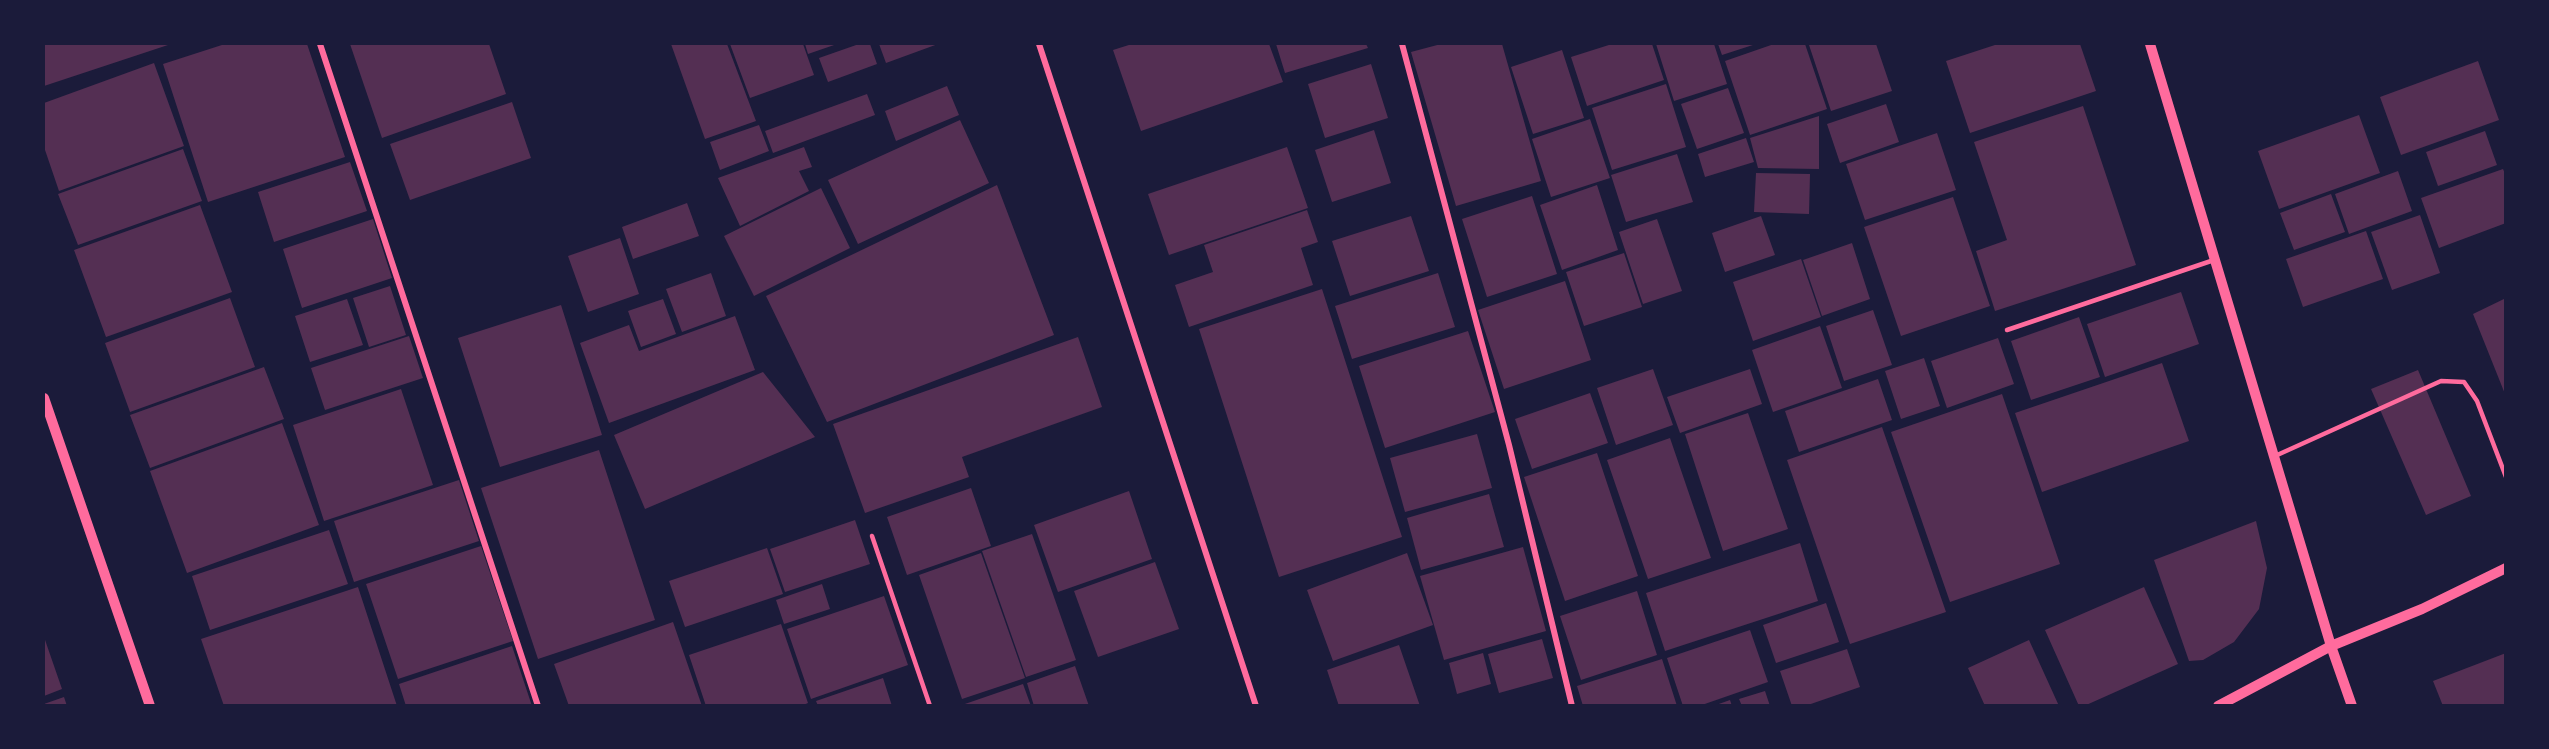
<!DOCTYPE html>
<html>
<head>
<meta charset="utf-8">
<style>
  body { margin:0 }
  #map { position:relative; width:2549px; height:749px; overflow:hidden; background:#1b1b3a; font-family:"DejaVu Sans",sans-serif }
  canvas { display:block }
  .frame { position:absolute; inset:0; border:45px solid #1b1b3a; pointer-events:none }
</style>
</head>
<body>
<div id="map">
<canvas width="2549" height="749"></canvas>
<div class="frame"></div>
</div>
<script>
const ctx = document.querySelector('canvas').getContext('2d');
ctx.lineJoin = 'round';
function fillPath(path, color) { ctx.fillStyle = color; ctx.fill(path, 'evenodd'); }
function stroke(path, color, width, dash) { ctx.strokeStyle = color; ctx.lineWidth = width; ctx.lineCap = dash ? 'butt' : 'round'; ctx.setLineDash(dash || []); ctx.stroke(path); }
fillPath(new Path2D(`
  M44,44H171L44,86Z
  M225,44H307L345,157L208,202L163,64Z
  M350,44H489L506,94L382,138Z
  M671,44H727L756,121L705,139Z
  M730,44H803L814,75L750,98Z
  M805,44H837L808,54Z
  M859,44H870L877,64L828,82L819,58Z
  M879,44H938L886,63Z
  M1132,44H1269L1283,82L1141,131L1113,50Z
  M1276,44H1366L1368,48L1285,73Z
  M1441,44H1502L1541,181L1456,206L1411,52Z
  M1612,44H1652L1664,80L1587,106L1571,57Z
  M1656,44H1714L1727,84L1674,101Z
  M1718,44H1756L1722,55Z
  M1774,44H1805L1827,109L1750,135L1725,61Z
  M1813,44H1876L1892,91L1831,111L1809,45Z
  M1998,44H2080L2096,91L1970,133L1946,61Z
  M1562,50L1584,118L1533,134L1511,67Z
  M2478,61L2499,120L2401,155L2380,97Z
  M154,63L184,146L59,191L44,147V103Z
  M1371,64L1388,118L1325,138L1308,84Z
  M1666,84L1686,147L1612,170L1592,108Z
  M947,86L959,115L896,141L885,111Z
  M1728,88L1744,133L1697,149L1681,104Z
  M867,94L875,115L773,153L765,131Z
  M512,102L531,158L410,200L390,144Z
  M1886,104L1899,142L1840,163L1827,124Z
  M2083,106L2136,265L1995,311L1976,251L2007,240L1974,142Z
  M2359,115L2380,173L2279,209L2258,151Z
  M1819,116V169L1758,168L1750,138Z
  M1590,119L1610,178L1551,197L1532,139Z
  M960,120L989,183L858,244L828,180Z
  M759,125L769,151L720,170L710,142Z
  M1374,130L1391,183L1332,202L1315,150Z
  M2485,131L2497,165L2438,186L2426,152Z
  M1937,133L1956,190L1865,220L1846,164Z
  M1746,138L1754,162L1705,177L1698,154Z
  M804,147L812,167L799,171L809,191L740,226L718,178Z
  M1287,147L1308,208L1169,255L1148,194Z
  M183,149L202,201L78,245L58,194Z
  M1677,154L1693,202L1626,222L1611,175Z
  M350,162L367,211L274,242L258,192Z
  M2503,169L2506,176V223L2439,248L2421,198Z
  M2398,171L2412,211L2349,234L2335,194Z
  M1756,173L1810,174L1809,214L1754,212Z
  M997,185L1054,335L827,422L766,296Z
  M1597,185L1618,250L1562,270L1540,205Z
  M821,188L850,248L754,296L724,236Z
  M2331,194L2345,232L2294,250L2280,213Z
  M1532,196L1557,274L1487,297L1462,219Z
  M1953,197L1990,306L1901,336L1864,227Z
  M687,203L699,236L633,259L622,227Z
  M200,205L232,292L106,337L74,250Z
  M1307,210L1318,242L1301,248L1313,285L1189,327L1175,285L1213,272L1204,245Z
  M2420,215L2440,273L2392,290L2371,232Z
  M1411,216L1429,271L1350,296L1332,241Z
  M1761,216L1775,255L1725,272L1712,233Z
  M373,219L392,278L302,308L283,249Z
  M1657,219L1682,291L1643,304L1619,232Z
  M2366,231L2383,279L2303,307L2286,259Z
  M620,238L639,294L588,312L568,256Z
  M1852,243L1870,299L1822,316L1803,260Z
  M1624,253L1642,307L1584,326L1566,272Z
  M1801,259L1821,317L1753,341L1733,282Z
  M711,273L726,316L682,332L666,289Z
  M1438,273L1455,327L1352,359L1335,306Z
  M1565,281L1591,360L1504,389L1478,310Z
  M390,286L406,335L369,347L353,298Z
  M1322,289L1402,537L1279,577L1199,329Z
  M2181,292L2199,344L2105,377L2087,324Z
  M230,298L255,367L130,412L105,343Z
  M2506,298V394H2505L2473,314Z
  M347,299L363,345L310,362L295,316Z
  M663,299L676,334L641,347L628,311Z
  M561,305L602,435L500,467L458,338Z
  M1873,310L1892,365L1844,381L1826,326Z
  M735,316L755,370L609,423L580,343L629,325L639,351Z
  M2079,317L2100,377L2031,400L2011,341Z
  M1820,326L1842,388L1773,412L1752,350Z
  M1468,331L1495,412L1385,448L1359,366Z
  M409,336L423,378L325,410L311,368Z
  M1078,337L1102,407L962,457L969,477L865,513L833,424Z
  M1998,338L2014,384L1947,408L1931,361Z
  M1924,358L1940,406L1901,419L1885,371Z
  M2162,363L2189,441L2042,492L2015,413Z
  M264,367L284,419L150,468L130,415Z
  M1653,369L1673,425L1616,445L1597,388Z
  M1750,369L1762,404L1680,433L1667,397Z
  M2418,370L2471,496L2426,515L2371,389Z
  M763,372L815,437L645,509L614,435Z
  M1878,379L1892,420L1799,452L1785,411Z
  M401,389L433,485L324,521L293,425Z
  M1590,393L1608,443L1532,469L1515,419Z
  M2002,394L2060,564L1950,602L1891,432Z
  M1748,413L1788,529L1723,551L1685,434Z
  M282,423L319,525L187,573L150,471Z
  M1882,427L1946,612L1850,644L1787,460Z
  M1477,434L1492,488L1405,512L1390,458Z
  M1670,438L1711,558L1648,579L1607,460Z
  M599,450L655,620L538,659L481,488Z
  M1597,453L1638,576L1565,601L1524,477Z
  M459,480L479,541L354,582L334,521Z
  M971,488L991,546L907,575L887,517Z
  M1129,491L1152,559L1058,592L1034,525Z
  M1489,494L1504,547L1421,570L1407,518Z
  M855,520L870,564L785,592L770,549Z
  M2256,521L2267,568L2259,609L2234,642L2203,660L2189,661L2154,560Z
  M329,530L348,584L210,630L192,576Z
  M1032,534L1076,660L1026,677L982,551Z
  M1800,543L1818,601L1665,651L1646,593Z
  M481,546L513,641L398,679L366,584Z
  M1523,547L1546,631L1444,660L1420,576Z
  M767,548L783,594L685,627L669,581Z
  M981,553L1025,678L962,699L919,575Z
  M1407,553L1433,625L1333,661L1307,590Z
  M1155,562L1179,629L1098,657L1074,591Z
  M822,584L830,609L784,624L776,600Z
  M358,587L397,706H224L201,639Z
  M2144,587L2178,664L2084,706H2079L2045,630Z
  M1637,591L1657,655L1581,680L1560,616Z
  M884,596L908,665L811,699L787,629Z
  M1826,603L1839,642L1776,663L1763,625Z
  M673,622L702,706H569L554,664Z
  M781,624L808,703L801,706H706L689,655Z
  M1750,630L1768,682L1699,706H1683L1667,658Z
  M44,637L62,689L44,696Z
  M1542,639L1553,678L1499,693L1488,654Z
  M2029,640L2059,706H1985L1968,668Z
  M1399,645L1420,706H1339L1327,670Z
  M512,646L532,706H406L399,684Z
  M1847,649L1860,687L1805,706H1792L1780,671Z
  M1483,653L1491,684L1457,694L1449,663Z
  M2506,653V706H2443L2433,681Z
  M1662,659L1677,706H1583L1577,686Z
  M1075,666L1089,706H1034L1027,683Z
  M883,678L892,706H818L816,701Z
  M1023,684L1031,706H962V705Z
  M1765,691L1770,706H1742L1739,699Z
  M64,697L67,706H44V704Z
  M1730,700L1732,706H1717L1716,705Z`), '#542f53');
stroke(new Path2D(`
  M2007,330L2214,260
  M2275,456L2441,381L2464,382L2477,401L2506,477
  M872,536L930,706`), '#ff6b9d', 4.5);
stroke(new Path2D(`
  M320,44L538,706
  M1039,44L1256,706
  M1402,44L1509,445L1572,706`), '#ff6b9d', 6);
stroke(new Path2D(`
  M2150,44L2331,646L2352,706
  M44,398L150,706
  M2218,706L2331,646L2422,609L2506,568`), '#ff6b9d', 10);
</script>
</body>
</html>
